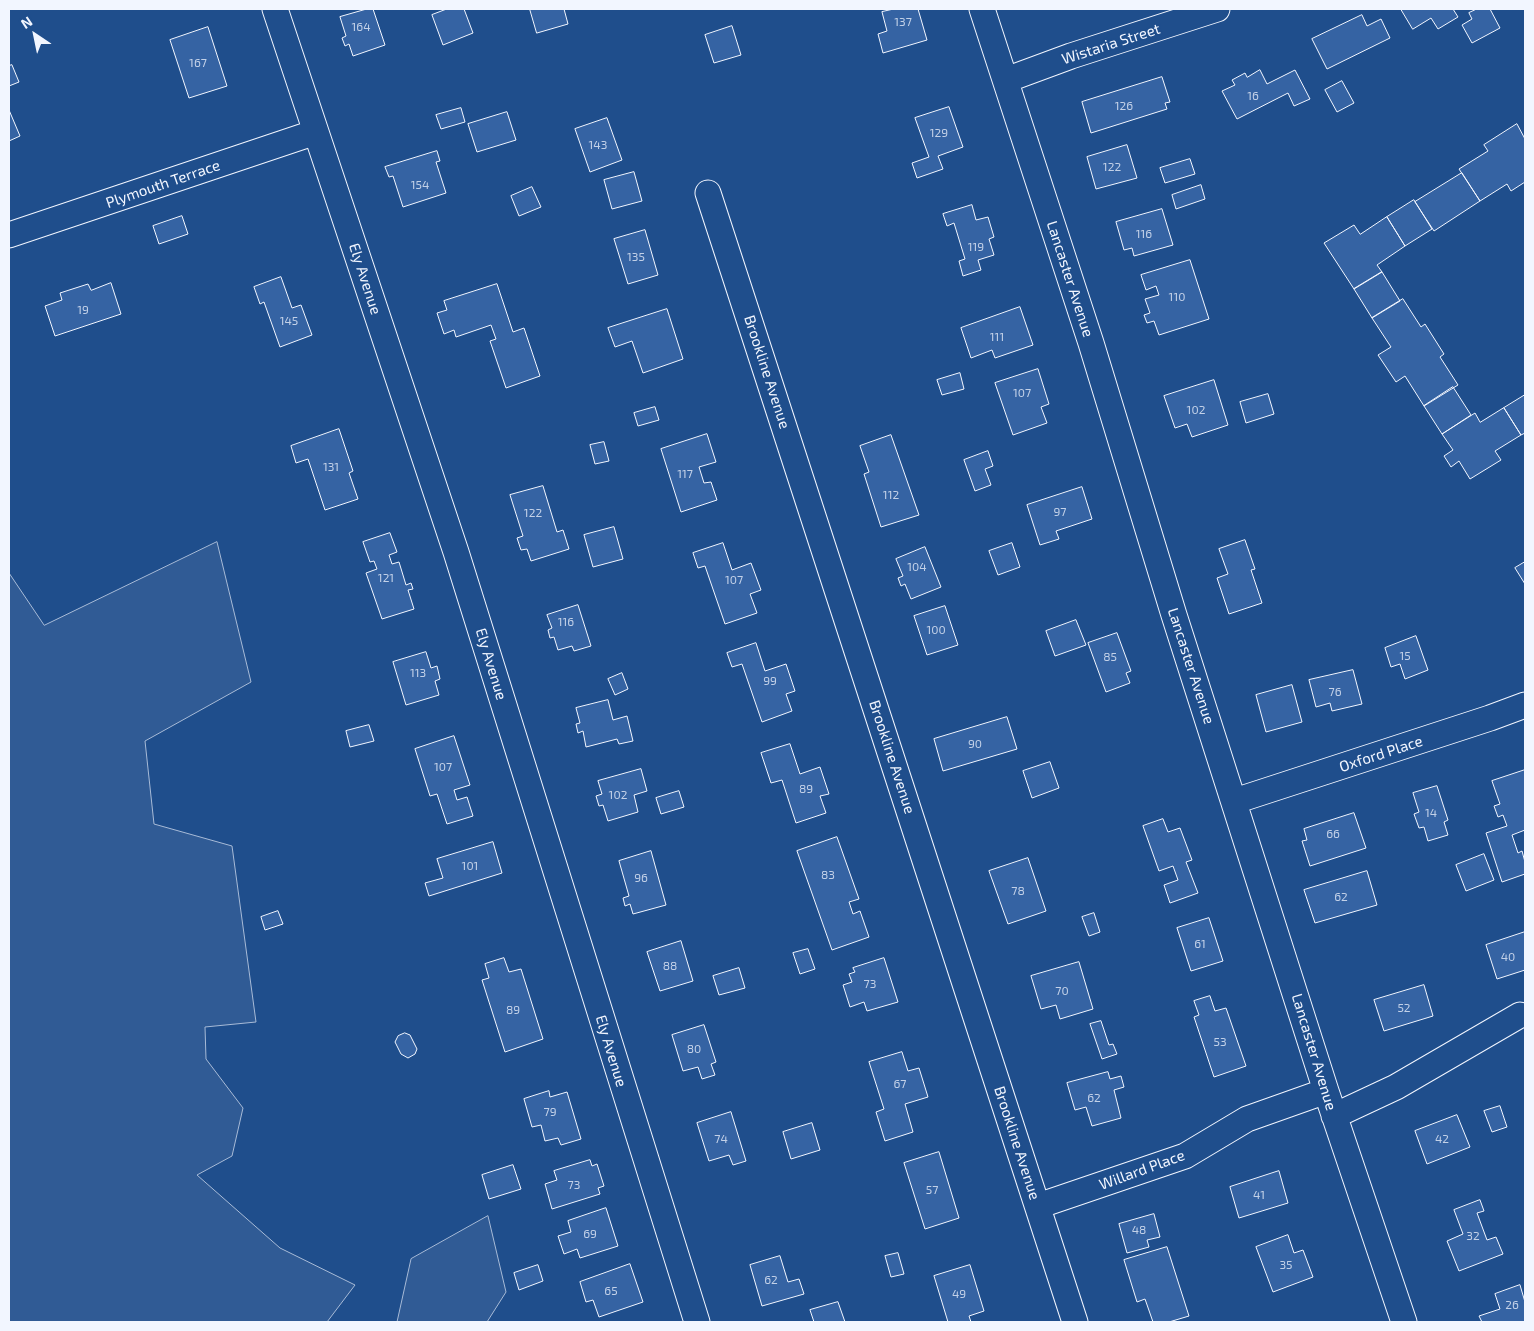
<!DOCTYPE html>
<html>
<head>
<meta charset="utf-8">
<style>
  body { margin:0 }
  #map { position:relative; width:1534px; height:1331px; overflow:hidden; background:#1f4e8c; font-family:"Exo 2",sans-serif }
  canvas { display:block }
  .frame { position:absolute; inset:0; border:10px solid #f2f6ff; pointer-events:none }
  .north { position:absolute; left:10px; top:10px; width:50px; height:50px; -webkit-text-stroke:4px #1f4e8c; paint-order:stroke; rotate:326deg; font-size:14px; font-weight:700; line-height:20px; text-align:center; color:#f2f6ff }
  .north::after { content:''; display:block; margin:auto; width:18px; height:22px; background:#f2f6ff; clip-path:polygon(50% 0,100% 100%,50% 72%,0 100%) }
</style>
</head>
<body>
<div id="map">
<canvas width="1534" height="1331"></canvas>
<div class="frame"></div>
<div class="north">N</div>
</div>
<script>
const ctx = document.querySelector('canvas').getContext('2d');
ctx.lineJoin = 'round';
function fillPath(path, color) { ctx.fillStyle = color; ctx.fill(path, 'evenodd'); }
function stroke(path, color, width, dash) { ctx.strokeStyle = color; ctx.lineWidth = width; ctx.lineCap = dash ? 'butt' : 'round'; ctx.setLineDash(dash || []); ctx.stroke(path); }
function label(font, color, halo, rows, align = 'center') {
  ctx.font = font + ' "Exo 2",sans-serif'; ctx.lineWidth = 4; ctx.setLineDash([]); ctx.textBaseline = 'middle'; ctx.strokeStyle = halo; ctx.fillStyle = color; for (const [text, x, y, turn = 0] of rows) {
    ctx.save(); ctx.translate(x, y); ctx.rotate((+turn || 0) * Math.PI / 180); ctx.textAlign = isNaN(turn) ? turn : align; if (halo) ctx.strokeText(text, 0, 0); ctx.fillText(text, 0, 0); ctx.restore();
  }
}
const built = new Path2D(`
  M217,542L251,682L145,741L154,824L232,846L256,1022L205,1027L206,1059L243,1108L232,1156L197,1175L280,1248L355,1285L327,1322H9V573L44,625Z
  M488,1216L506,1292L487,1322H397L411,1259Z`);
fillPath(built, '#305b95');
stroke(built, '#a8bbd7', 1);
const building = new Path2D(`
  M367,9H373L385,45L353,56L349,44L345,46L342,38L346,36L340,17Z
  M447,9H464L473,33L443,45L432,15Z
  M530,9H564L568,24L537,33Z
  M894,9H918L927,40L883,53L878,34L887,31L882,12Z
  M1401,9H1453L1458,17L1438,29L1431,18L1413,29Z
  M1477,9H1490L1500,28L1472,43L1462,25L1472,19L1469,13Z
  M1362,15L1367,26L1381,19L1390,38L1327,69L1312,39Z
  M732,26L741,55L714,63L705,35Z
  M208,27L227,86L189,98L170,40Z
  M12,65L19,82L9,86V66Z
  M1260,70L1267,84L1295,70L1310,99L1294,106L1288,93L1237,119L1222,91L1235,85L1232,80L1245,73L1247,77Z
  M1162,77L1170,102L1165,103L1167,109L1091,133L1082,102Z
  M1342,81L1354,103L1337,112L1325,90Z
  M949,107L963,147L938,156L943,169L917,178L912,163L929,157L915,118Z
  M461,108L465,122L441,129L436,115Z
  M9,110L20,136L9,141Z
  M507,112L516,140L477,152L468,124Z
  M607,118L622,160L590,172L575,129Z
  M1517,124L1525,139V182L1511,191L1507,184L1480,201L1459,169L1488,151L1484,145Z
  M1127,145L1137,178L1096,189L1087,157Z
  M437,151L440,161L436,162L446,193L403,207L393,176L389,177L385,167Z
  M1190,159L1195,174L1165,183L1160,168Z
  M634,172L642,201L612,209L604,180Z
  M1462,173L1480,201L1434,231L1415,202Z
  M1201,185L1205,199L1176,209L1172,195Z
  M532,187L541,207L519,216L511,196Z
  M1414,200L1432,229L1405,246L1387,217Z
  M972,205L976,220L988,217L994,237L989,239L994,255L978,260L981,270L963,276L959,261L965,259L954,223L947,226L943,214Z
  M1162,209L1173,245L1134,256L1132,248L1124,250L1116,222Z
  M182,216L188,234L159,244L153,226Z
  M1387,217L1405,246L1377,265L1382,272L1354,289L1324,243L1354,225L1360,234Z
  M645,230L658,275L628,284L614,239Z
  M1190,260L1209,319L1159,335L1154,321L1147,323L1144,315L1150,313L1145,299L1159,295L1156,286L1146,290L1141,275Z
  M1382,272L1400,301L1372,318L1354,289Z
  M281,277L292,308L301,305L312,335L280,347L264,302L260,304L254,287Z
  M111,283L121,314L55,336L45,306L62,300L60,293L88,284L91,290Z
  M497,284L513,332L524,328L540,376L506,388L490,341L496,339L491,325L456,337L454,330L444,334L437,313L447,310L444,301Z
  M1403,299L1421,327L1425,324L1444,354L1440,357L1458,385L1424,406L1405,376L1396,382L1378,355L1391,347L1372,318Z
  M1020,307L1033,345L995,358L992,350L971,358L961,328Z
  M667,309L683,359L643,373L632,341L615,347L608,328Z
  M1038,369L1049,404L1041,407L1047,423L1013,435L995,383Z
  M960,373L964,389L942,395L937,380Z
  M1214,380L1228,425L1192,437L1187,424L1175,428L1164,396Z
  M1453,387L1471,415L1442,434L1424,406Z
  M1268,394L1274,414L1246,423L1240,402Z
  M1525,395V433L1521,435L1504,408Z
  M655,407L659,420L638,426L634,413Z
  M1504,408L1521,435L1495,451L1501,460L1470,479L1459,461L1451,467L1444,456L1453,450L1442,434L1475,413L1480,422Z
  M339,429L353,471L349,473L358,499L325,510L308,459L296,463L291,446Z
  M707,434L716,462L699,467L704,483L711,482L717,500L681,512L661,449Z
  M891,435L919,515L881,527L864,474L869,472L860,446Z
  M604,442L609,461L595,464L590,445Z
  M988,451L993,466L985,469L991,485L975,491L964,460Z
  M543,486L557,532L563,530L569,549L531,561L527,549L521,550L517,538L523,536L510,495Z
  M1082,487L1092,519L1056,531L1059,539L1040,545L1027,505Z
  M614,527L623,559L593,567L584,535Z
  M390,533L397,552L389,555L392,564L399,562L406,585L411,583L413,589L408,590L414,609L382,619L366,573L377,569L374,561L370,562L363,542Z
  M1245,540L1255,569L1251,570L1262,603L1229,614L1217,578L1228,574L1219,549Z
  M723,543L732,570L751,563L761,590L750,594L757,613L725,624L705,566L698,568L693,553Z
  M1012,543L1020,567L998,575L989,551Z
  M925,547L941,587L911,599L905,584L901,586L898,578L903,576L896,559Z
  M1525,562V584L1515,568Z
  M578,605L591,646L574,651L572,646L558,650L554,637L550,638L548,630L552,628L547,615Z
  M945,606L958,645L927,655L914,616Z
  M1076,620L1086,645L1055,656L1046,631Z
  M1117,633L1131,671L1126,673L1130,683L1106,692L1088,643Z
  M1416,636L1428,670L1405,679L1400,664L1391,667L1385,648Z
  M756,643L765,671L786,664L795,691L786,694L792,711L762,722L742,664L732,667L727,653Z
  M426,652L431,668L437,666L440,679L435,681L439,695L406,705L393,662Z
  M1353,670L1362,704L1332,711L1330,703L1316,707L1309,680Z
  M622,673L628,689L615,695L608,679Z
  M1292,685L1302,722L1266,732L1256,695Z
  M608,700L613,720L627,716L633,741L619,744L617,739L586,747L583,731L578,733L576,724L580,723L576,708Z
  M1007,717L1017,749L943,771L934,739Z
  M369,725L374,741L350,747L346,731Z
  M454,736L470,785L454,790L457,800L467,797L473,816L447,824L437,794L430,796L415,749Z
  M790,744L800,774L820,767L829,794L820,796L826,813L796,823L782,780L771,783L761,753Z
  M1050,762L1059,788L1032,798L1023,771Z
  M641,769L647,791L634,795L638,812L608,821L603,805L599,806L596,796L602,794L598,781Z
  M1525,770V830L1512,835L1518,853L1522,851L1525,862V874L1502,882L1486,833L1507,826L1503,815L1498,817L1494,806L1500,804L1492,781Z
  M1437,786L1448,820L1444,822L1448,835L1428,841L1424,827L1419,828L1414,814L1419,812L1413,793Z
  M679,791L684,807L661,814L656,798Z
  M1354,813L1366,848L1310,866L1302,841L1307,840L1304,829Z
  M1163,819L1168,832L1180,828L1192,860L1186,862L1198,893L1170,903L1164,885L1178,880L1173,866L1159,871L1143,826Z
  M837,837L859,899L849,902L853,914L860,911L869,937L832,950L797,851Z
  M493,842L502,873L429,896L425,883L443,878L437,859Z
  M651,851L666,905L633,914L630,904L625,906L623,898L629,896L619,861Z
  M1484,854L1494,880L1466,891L1456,865Z
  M1028,858L1046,911L1008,924L989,871Z
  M1367,871L1377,905L1315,923L1304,890Z
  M278,911L283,924L265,930L261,917Z
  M1094,913L1100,932L1089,936L1082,917Z
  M1209,918L1223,961L1191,971L1177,928Z
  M1525,932V970L1497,979L1486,945Z
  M681,941L693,981L660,991L647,952Z
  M808,949L815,969L800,974L793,953Z
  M504,958L509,972L521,969L543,1039L505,1052L482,980L489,978L485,964Z
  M884,958L898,1002L867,1011L864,1002L850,1007L843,985L852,982L849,974L855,972L853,968Z
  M1079,962L1093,1009L1060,1019L1056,1005L1041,1009L1031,976Z
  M739,968L745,988L719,995L713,976Z
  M1424,985L1433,1016L1384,1031L1374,1000Z
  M1210,996L1215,1011L1226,1008L1246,1066L1214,1077L1194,1017L1199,1015L1194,1001Z
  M1101,1021L1109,1045L1113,1044L1117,1054L1102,1059L1090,1024Z
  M704,1025L716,1062L711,1064L715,1075L702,1079L698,1067L683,1071L672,1035Z
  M405,1033L410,1035L417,1049L415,1054L408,1058L401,1054L395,1042L398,1036Z
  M902,1052L908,1071L919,1068L928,1097L905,1104L913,1132L885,1141L876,1112L884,1109L869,1062Z
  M1108,1072L1110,1079L1121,1076L1124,1087L1114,1090L1121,1118L1092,1126L1086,1107L1075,1110L1067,1083Z
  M549,1091L550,1097L567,1092L581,1139L561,1145L558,1138L545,1141L541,1125L532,1127L524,1099Z
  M1500,1106L1507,1127L1492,1132L1484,1111Z
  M731,1112L746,1161L733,1165L729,1155L709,1161L697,1123Z
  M1457,1115L1470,1147L1427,1164L1415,1131Z
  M812,1123L820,1150L791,1159L783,1132Z
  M939,1152L959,1218L925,1229L904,1163Z
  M590,1160L592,1166L597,1164L604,1186L598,1188L600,1194L552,1209L545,1184L557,1180L554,1171Z
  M513,1165L521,1189L489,1199L482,1175Z
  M1279,1171L1288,1203L1239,1218L1230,1187Z
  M1480,1200L1484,1211L1477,1213L1487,1240L1496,1237L1503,1254L1459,1271L1447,1241L1463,1234L1454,1210Z
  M606,1208L618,1246L580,1258L577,1249L564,1254L558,1236L571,1232L568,1221Z
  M1154,1214L1160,1237L1147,1240L1149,1247L1127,1253L1119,1224Z
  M1288,1235L1294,1253L1303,1250L1313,1277L1273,1292L1256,1247Z
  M1167,1247L1189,1316L1169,1322H1153L1145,1299L1137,1302L1124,1260Z
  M898,1253L904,1274L891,1277L885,1256Z
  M780,1256L788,1282L799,1279L804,1294L762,1306L750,1265Z
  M630,1264L643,1302L599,1317L593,1300L586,1302L580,1282Z
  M538,1265L543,1281L519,1290L514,1273Z
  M970,1265L984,1311L969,1316L971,1322H948L934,1276Z
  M1520,1285L1525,1302V1322H1482L1479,1316L1500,1309L1495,1294Z
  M838,1302L845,1322H814L810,1310Z`);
fillPath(building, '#3563a3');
stroke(building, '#f2f6ff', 1);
const minor = new Path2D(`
  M275,9L456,552L697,1322
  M982,9L1091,343L1174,615L1326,1091L1404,1322
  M1006,80L1071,56L1217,9
  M708,193L1075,1322
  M9,235L316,132
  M1235,801L1490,718L1525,705
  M1334,1116L1396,1087L1520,1015
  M1038,1206L1185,1156L1247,1119L1326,1091`);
stroke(minor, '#f2f6ff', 27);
stroke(minor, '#1f4e8c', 25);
label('12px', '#c3d1e8', null, [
  ["137",903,22],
  ["164",361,27],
  ["167",198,63],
  ["16",1253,96],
  ["126",1124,106],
  ["129",939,133],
  ["143",598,145],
  ["122",1112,167],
  ["154",420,185],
  ["116",1144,234],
  ["119",976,247],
  ["135",636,257],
  ["110",1177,297],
  ["19",83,310],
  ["145",289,321],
  ["111",997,337],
  ["107",1022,393],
  ["102",1196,410],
  ["131",331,467],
  ["117",685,474],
  ["112",891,495],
  ["97",1060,512],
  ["122",533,513],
  ["104",917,567],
  ["121",386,578],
  ["107",734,580],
  ["116",566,622],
  ["100",936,630],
  ["15",1405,656],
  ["85",1110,657],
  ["113",418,673],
  ["99",770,681],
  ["76",1335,692],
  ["90",975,744],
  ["107",443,767],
  ["89",806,789],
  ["102",618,795],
  ["14",1431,813],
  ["66",1333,834],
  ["101",470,866],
  ["83",828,875],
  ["96",641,878],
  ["78",1018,891],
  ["62",1341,897],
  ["61",1200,944],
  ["40",1508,957],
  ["88",670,966],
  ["73",870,984],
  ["70",1062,991],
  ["52",1404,1008],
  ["89",513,1010],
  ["53",1220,1042],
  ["80",694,1049],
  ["67",900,1084],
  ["62",1094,1098],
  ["79",550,1112],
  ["74",721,1139],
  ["42",1442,1139],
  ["73",574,1185],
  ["57",932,1190],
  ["41",1259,1195],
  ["48",1139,1230],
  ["69",590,1234],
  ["32",1473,1236],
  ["35",1286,1265],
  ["62",771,1280],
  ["65",611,1291],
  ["49",959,1294],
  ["26",1512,1305]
]);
label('15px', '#f2f6ff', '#1f4e8c', [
  ["Wistaria Street",1111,44,-18],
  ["Plymouth Terrace",163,184,-19],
  ["Ely Avenue",365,279,72],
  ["Lancaster Avenue",1070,279,72],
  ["Brookline Avenue",767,372,72],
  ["Ely Avenue",491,664,73],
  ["Lancaster Avenue",1191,666,72],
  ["Oxford Place",1381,754,-18],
  ["Brookline Avenue",892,757,72],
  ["Ely Avenue",611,1051,73],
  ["Lancaster Avenue",1314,1052,73],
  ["Brookline Avenue",1017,1143,72],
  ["Willard Place",1142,1170,-20]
]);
</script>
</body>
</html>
